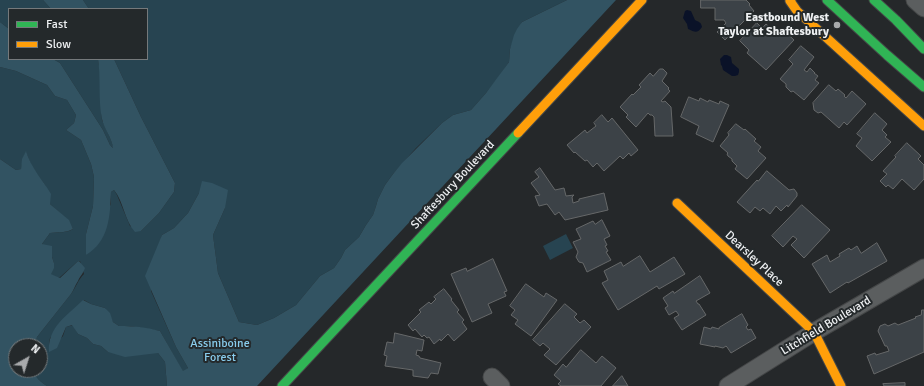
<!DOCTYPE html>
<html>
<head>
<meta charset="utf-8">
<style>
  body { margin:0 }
  #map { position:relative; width:924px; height:386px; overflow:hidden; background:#25282a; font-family:Signika,sans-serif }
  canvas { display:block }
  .legend { position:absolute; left:8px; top:8px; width:140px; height:52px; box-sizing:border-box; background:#24292b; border:1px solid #75797b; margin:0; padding:5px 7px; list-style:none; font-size:12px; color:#eef0f2 }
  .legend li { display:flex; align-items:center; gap:8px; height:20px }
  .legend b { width:20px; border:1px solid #75797b }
  .north { position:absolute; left:8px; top:338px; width:40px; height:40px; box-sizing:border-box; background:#24292b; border:1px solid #75797b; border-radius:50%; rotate:39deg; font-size:11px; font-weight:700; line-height:16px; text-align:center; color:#eef0f2 }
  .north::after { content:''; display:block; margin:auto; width:14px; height:18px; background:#a8aaac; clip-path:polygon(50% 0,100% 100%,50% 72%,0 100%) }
</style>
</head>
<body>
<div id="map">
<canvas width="924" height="386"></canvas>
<ul class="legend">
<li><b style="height:5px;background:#30b455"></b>Fast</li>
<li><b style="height:5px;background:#ff9f0a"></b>Slow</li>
</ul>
<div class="north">N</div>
</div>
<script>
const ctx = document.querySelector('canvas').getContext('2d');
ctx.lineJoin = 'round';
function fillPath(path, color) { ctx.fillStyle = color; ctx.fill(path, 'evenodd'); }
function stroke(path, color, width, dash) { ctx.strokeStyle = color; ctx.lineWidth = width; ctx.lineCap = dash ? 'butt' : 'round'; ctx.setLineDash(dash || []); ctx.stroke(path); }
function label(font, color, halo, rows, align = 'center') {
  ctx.font = font + ' Signika,sans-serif'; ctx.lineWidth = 4; ctx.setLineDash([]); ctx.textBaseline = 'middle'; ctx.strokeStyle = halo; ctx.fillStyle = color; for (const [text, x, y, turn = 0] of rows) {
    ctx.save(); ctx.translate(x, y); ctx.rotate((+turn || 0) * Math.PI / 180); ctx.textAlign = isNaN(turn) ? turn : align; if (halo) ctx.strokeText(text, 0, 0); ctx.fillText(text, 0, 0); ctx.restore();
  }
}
fillPath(new Path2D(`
  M0,0H43L51,9H9V29L0,22Z
  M83,0H567L522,22L510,49L509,62L498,78L486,93L471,110L453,115L442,123L416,148L393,174L385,185L378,199L376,206L373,215L366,225L359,237L345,250L341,258L334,268L320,276L296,305L274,318L257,325L239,322L218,273L213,235L225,208L199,193L188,213L174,228L162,235L151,291L176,347L188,368L183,372L160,331L130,326H119L113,322L105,308L91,304L84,300L50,338L49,344V351L63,336L66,327L73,325L78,334L87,338L93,344L101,346L108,352L158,353L165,362L167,386H47C41,382 35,378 34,370H40V346H37L36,342L37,337L71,294C76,287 78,280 84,274L80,261L77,262L59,278L50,274L54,263L52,257L42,244L50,233C58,232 67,233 73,229L68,220L50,204L45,185L32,167L26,152L23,159L21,169L16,170L0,159V67L16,71L47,85L55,96L67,100L76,115L74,123L66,130L81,140L91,164L94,177L93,206L86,234V255L111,204V192L114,190L117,195L130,226L141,231L159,213L174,192L175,183L141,117L114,59H147V9H89Z
  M53,59H98L100,73L101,106L102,120L111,140L114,149L110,145L103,130L60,63Z
  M566,234L573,248L550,260L543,246Z`), '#274451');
fillPath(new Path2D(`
  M43,0H83L89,9H51Z
  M567,0H616L257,386H167L165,362L158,353L125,357L108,352L101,346L93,344L87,338L78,334L72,325L66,327L57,348L49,352C47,327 68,315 83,300L91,304L105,308L110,313L113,322L119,326C133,326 146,327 160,331L183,371L188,368L176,347L145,276L162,235L174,228L188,213L199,193L202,181L212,183L228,190L225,208L213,235L218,273L239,322L257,325L274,318L296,305L320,276L334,268L341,258L345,250L359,237L366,225L373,215L376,206L378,199L385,185L393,174L402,163L442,123L453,115L471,110L486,93L509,62L510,49L514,35L517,29L522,22Z
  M0,22L9,29V59H53L60,63L103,130L110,145L113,148C112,138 104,129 102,119C98,100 101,79 98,59H114L141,117L175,183L174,192L159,213L141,231L135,232C124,220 124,202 114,190L111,192C110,217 109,241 86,255V234L93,206L94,177L91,164L81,140L66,130L74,123L76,115L67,100L55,96L47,85L16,71L0,67Z
  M26,151C31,168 42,179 51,194L50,204L69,220L73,229C66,233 58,232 50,233L42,244L52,246V257L54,263V268L51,274L60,278L77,262L79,261L85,268C83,274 80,276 78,281C75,285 74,290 71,294L37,337L36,342L37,346H16V370H34C35,378 41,382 47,386H0V159L16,170L21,169L22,159Z`), '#325362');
fillPath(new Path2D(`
  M687,10L691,11L695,20C699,22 701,22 702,27C697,34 695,32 688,29L687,24L683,18L685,11Z
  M724,55H727L731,57L732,63L739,69V72L738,75L735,76H732L723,70L722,66L721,65L720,59Z`), '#0a1228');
const building = new Path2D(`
  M701,0H746L750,4L749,5L754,11L725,40L717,32L726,23L724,20H715V8H701Z
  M757,23L762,28L766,24L773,30L771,32L775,35L781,28L794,40L766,70L747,53L749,50L740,41Z
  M801,46L814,57L804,70L807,72L810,68L815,73H814L818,76L815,80L819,83L804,100L793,91L791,92L786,87V84L780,79L793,64L789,60Z
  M660,69H663L667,73L666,75L662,81L669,88L668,89L670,91L661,101L663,102L665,101L671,107L673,136H655L654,117L652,115H650L648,113L636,127L626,117L628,115L620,107L632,94L633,95L641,87L639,85L650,73L653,76Z
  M829,85L836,91L838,89L845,95L844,96L846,98L852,91L866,104L847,125L844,122L839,128L821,112L818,113L814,110L813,103Z
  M689,97L699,101L700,98L708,102L709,100L719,104L720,101L729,105L713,142L696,134L699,126L681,117Z
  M875,113L887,124L882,130L887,135L885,137L891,142L872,161L856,146L862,138L857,134Z
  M602,115L608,122L612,118L638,150L631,156L629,153L623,159L620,156L604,171L597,163L593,167L587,160L585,161L575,152L574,153L567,145L585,130L587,133L596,126L594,123Z
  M736,124L744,130L745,129L756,139L754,141L761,147L758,151L766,158L747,179L735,169L737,166L732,161V159L728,156L727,154L728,153L720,146L729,135L728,133Z
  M907,143L921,156L918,159L924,165V179L914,190L902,179L893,189L888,185L886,187L880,181L887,174L883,171L896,157L895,156Z
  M540,168L555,190L564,188L566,196L574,195L572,197L573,203L579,201V199L604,193L608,210L565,220L559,212L555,215L547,204L539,206L535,196L540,195L531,183L539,177L535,172Z
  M767,171L789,190L794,189L797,193V196L788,207L787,205L781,211L776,206L770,214L763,208L760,211L755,207L750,213L737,202L757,180L758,181Z
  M802,205L830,230L804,258L791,245L797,239L793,236L783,247L772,236Z
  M602,220L610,236L604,239L607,245L605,246L608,251L606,252L611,260L587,272L583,263L579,262L576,257L578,252L573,242L581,239L576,229L593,221L595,224Z
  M877,243L887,261L848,283L847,282L830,293L812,264L827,255L830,262L840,256L839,254L849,248L851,250L857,246L861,253Z
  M640,256L650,272L674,257L685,274L659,289L657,286L618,310L602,283L608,280L604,271L621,262L623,266Z
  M493,259L507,291L504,292L506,296L488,304L492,313L472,322L451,274L466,268L467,271Z
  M700,276L710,293L696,301L698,304H699L706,315L682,330L674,318L679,315L676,311L669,315L665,308L668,306L663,298L673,291L674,293Z
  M526,284L544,297L546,293L557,300L531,336L515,324L518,320L511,315L515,310L510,306Z
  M444,289L452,299L451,300L459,310L457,312L464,320L462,322L467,329L454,341L448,334L441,341L440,339L434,344L429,337L427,338L424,335L422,337L415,329L413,331L408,325L421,312L419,310L429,302L431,304L436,299L434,297Z
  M565,304L577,314L574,317L580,323L584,320L591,327L556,365L544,355L550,349L543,343L540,346L533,340Z
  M922,310H924V352L874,374L867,356L875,353L876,355L889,351L887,346H885L878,331L880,326L885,324L888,326L895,323L898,325L916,318L915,317L921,315Z
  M742,314L748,325L746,327L748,330L751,329L756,338L731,353L727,347L726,346L723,348L715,346V347L700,344L704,327L711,329L712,327L719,329V328Z
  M395,333L424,340L422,351L417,350L416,355L419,356L420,358L441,363L438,374L431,373L428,378L413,376V370L385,366L387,356L384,355L387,342L393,343Z
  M581,350L596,363L602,356L616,368L601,386H561L558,384L561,381L554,375L563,364L566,367Z
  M622,376L628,386H613Z
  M905,383V386H884L883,384Z`);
fillPath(building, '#3c4247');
stroke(building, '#666869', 1);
const street = new Path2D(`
  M915,0L924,8
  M492,377L501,386
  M728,386L814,332L924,268`);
const fast = new Path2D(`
  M827,0L887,55L924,87
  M874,0L896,20L924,49
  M282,386L518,133`);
const slow = new Path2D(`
  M791,0L790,1L797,11L924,126
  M518,133L642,0
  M677,203L814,332L841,386`);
stroke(street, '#444647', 19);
stroke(fast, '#444647', 11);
stroke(slow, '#444647', 11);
stroke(street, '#5b5e5f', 17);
stroke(fast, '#30b455', 9);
stroke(slow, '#ff9f0a', 9);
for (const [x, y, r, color] of [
  [837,25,4,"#a8aaac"]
]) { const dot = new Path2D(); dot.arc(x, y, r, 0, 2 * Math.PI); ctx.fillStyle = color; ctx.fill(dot); stroke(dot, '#24292b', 1.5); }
label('bold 12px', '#eef0f2', '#24292b', [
  ["Eastbound West",829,18],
  ["Taylor at Shaftesbury",829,32]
], 'right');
label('12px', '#eef0f2', '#24292b', [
  ["Shaftesbury Boulevard",453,185,-47],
  ["Dearsley Place",754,259,43],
  ["Litchfield Boulevard",826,326,-31]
]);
label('12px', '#89cded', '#24292b', [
  ["Assiniboine",220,344],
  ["Forest",220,358]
]);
</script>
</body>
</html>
